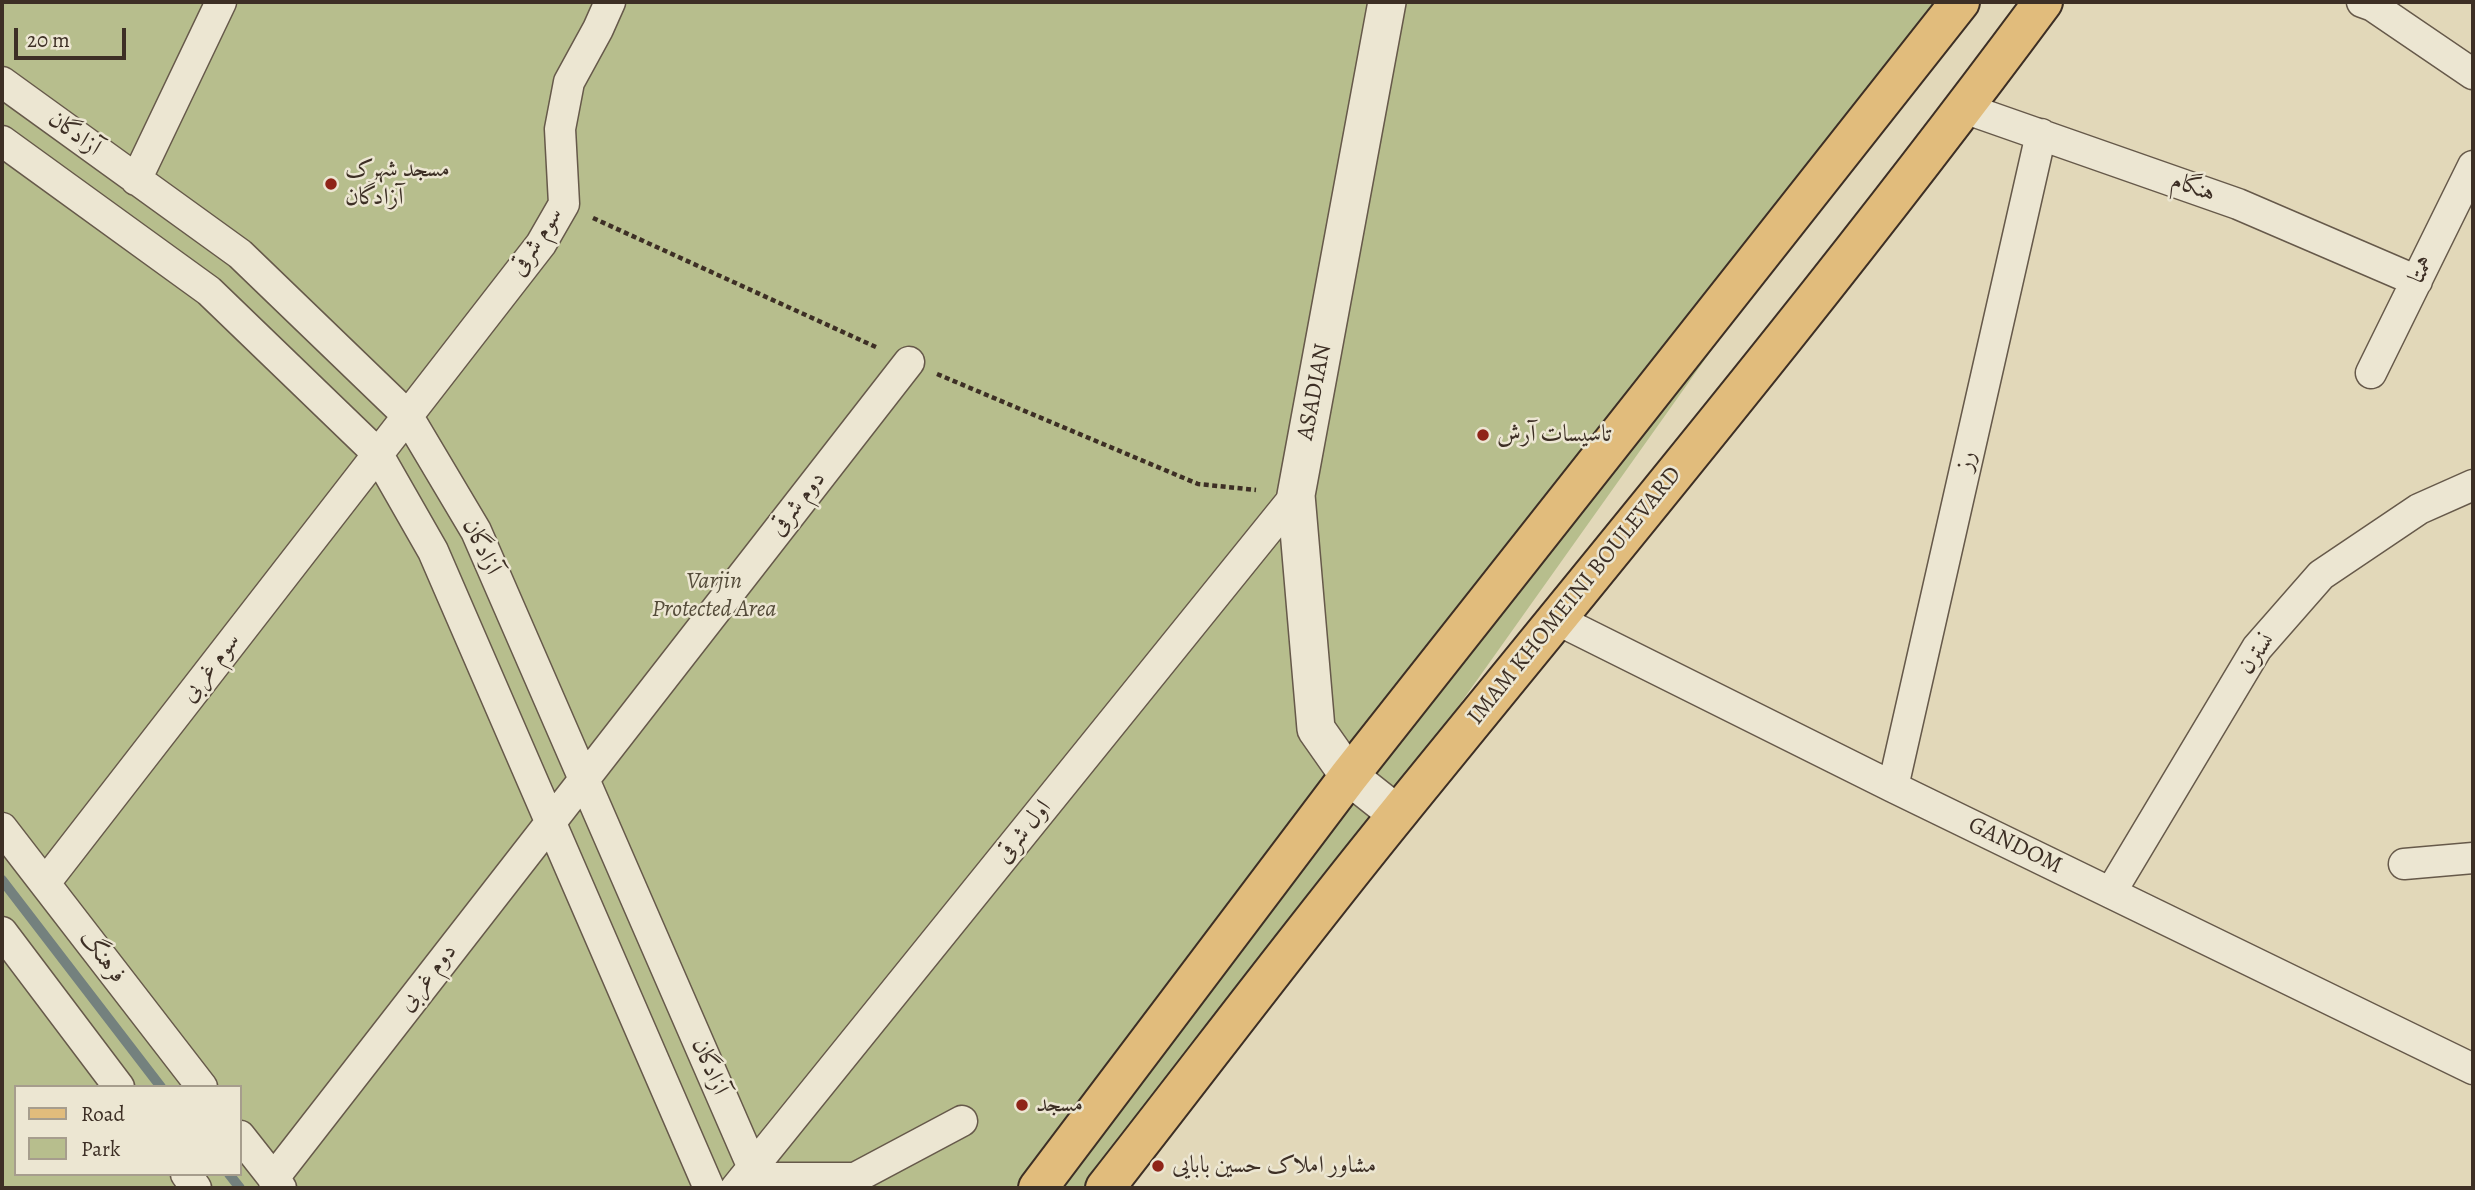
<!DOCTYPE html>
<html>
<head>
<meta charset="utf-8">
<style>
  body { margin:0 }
  #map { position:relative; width:2475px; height:1190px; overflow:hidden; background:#e2d8b9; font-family:Alegreya,serif }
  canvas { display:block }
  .frame { position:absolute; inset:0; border:4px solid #3d2f25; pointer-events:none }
  .legend { position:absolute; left:14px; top:1085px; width:228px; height:91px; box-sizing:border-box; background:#ece6d2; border:2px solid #a69d8d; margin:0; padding:9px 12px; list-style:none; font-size:21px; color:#3d2f25 }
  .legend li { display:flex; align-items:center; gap:14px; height:35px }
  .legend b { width:35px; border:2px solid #a69d8d }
  .scale { position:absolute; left:14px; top:28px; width:112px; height:32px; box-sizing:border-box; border:4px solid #3d2f25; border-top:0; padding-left:9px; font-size:21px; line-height:24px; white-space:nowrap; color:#3d2f25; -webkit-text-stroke:5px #ece6d2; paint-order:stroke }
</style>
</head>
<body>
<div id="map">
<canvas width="2475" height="1190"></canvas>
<div class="frame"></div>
<ul class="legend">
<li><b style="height:9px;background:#e1bc7c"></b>Road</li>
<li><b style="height:19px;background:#b7be8d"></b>Park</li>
</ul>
<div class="scale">20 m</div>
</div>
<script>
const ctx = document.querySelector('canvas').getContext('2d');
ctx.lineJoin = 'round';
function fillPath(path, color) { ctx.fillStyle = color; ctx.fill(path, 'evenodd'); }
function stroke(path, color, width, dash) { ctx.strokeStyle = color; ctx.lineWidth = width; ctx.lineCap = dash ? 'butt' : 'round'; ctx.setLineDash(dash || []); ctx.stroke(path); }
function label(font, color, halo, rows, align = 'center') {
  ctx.font = font + ' Alegreya,Amiri,serif'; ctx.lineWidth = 5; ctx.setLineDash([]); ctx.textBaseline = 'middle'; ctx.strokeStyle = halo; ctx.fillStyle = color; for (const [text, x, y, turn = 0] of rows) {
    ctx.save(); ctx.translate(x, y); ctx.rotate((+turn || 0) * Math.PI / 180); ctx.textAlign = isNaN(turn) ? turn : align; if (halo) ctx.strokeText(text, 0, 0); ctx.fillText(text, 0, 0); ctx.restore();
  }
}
fillPath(new Path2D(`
  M2,2H1959L1116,1188H2ZM16,1087H240V1174H16Z`), '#b7be8d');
stroke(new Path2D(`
  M2,880L161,1087
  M229,1174L240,1188`), '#74817e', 10);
const minor = new Path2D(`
  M2362,2L2373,6L2473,74
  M2,82L240,254L407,415L476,531L753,1168
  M1964,108L2238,204L2417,281
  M2,141L209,291L377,453L433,551L709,1188
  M136,180L221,2
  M2371,373L2473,166
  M1558,620L1893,787L2473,1069
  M1893,787L2041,134
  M2,828L202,1087
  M2404,864L2473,858
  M45,883L541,244L564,204L560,129L569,82L598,29L610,2
  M2111,892L2257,648L2321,575L2419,509L2473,485
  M2,932L119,1087
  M240,1136L281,1188
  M186,1174L196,1188
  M273,1179L909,362
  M736,1188L1296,495
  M746,1188L744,1178H855L962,1121`);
const tertiary = new Path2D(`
  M1387,2L1296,495L1316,729L1349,776L1397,814`);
const primary = new Path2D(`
  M1038,1188L1349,776L1960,2
  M1105,1188C1203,1063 1299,935 1400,811C1617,544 1838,279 2043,2`);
stroke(minor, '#66594a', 33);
stroke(tertiary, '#66594a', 40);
stroke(primary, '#3d2f25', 42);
stroke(new Path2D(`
  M593,218L878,348
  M937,374L1198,484L1256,490`), '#3d2f25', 4.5, [5, 3.5]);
stroke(minor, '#ece6d2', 30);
stroke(tertiary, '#ece6d2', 37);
stroke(primary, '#e1bc7c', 38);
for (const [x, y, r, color] of [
  [331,184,7,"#8f2418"],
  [1483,435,7,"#8f2418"],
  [1022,1105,7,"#8f2418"],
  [1158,1166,7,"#8f2418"]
]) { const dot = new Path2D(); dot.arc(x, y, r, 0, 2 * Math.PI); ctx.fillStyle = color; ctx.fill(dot); stroke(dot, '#ece6d2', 2.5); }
label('24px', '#3d2f25', '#ece6d2', [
  ["آزادگان",74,134,36],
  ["هنگام",2193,188,19],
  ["سوم شرقی",537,242,-57],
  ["همتا",2422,270,-64],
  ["ASADIAN",1315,392,-79],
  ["رز",1967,461,-77],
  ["دوم شرقی",798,504,-52],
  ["آزادگان",481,547,64],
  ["IMAM KHOMEINI BOULEVARD",1575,596,-51],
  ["نسترن",2257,654,-55],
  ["سوم غربی",211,668,-52],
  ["اول شرقی",1024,832,-51],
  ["GANDOM",2015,846,26],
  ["فرهنگ",102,957,52],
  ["دوم غربی",428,978,-52],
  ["آزادگان",709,1067,67]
]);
label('24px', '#3d2f25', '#ece6d2', [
  ["مسجد شهرک",345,170],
  ["آزادگان",345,198],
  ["تاسیسات آرش",1497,435],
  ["مسجد",1036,1105],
  ["مشاور املاک حسین بابایی",1172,1166]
], 'left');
label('italic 24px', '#554c3a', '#ece6d2', [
  ["Varjin",714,582],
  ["Protected Area",714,610]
]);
</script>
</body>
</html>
